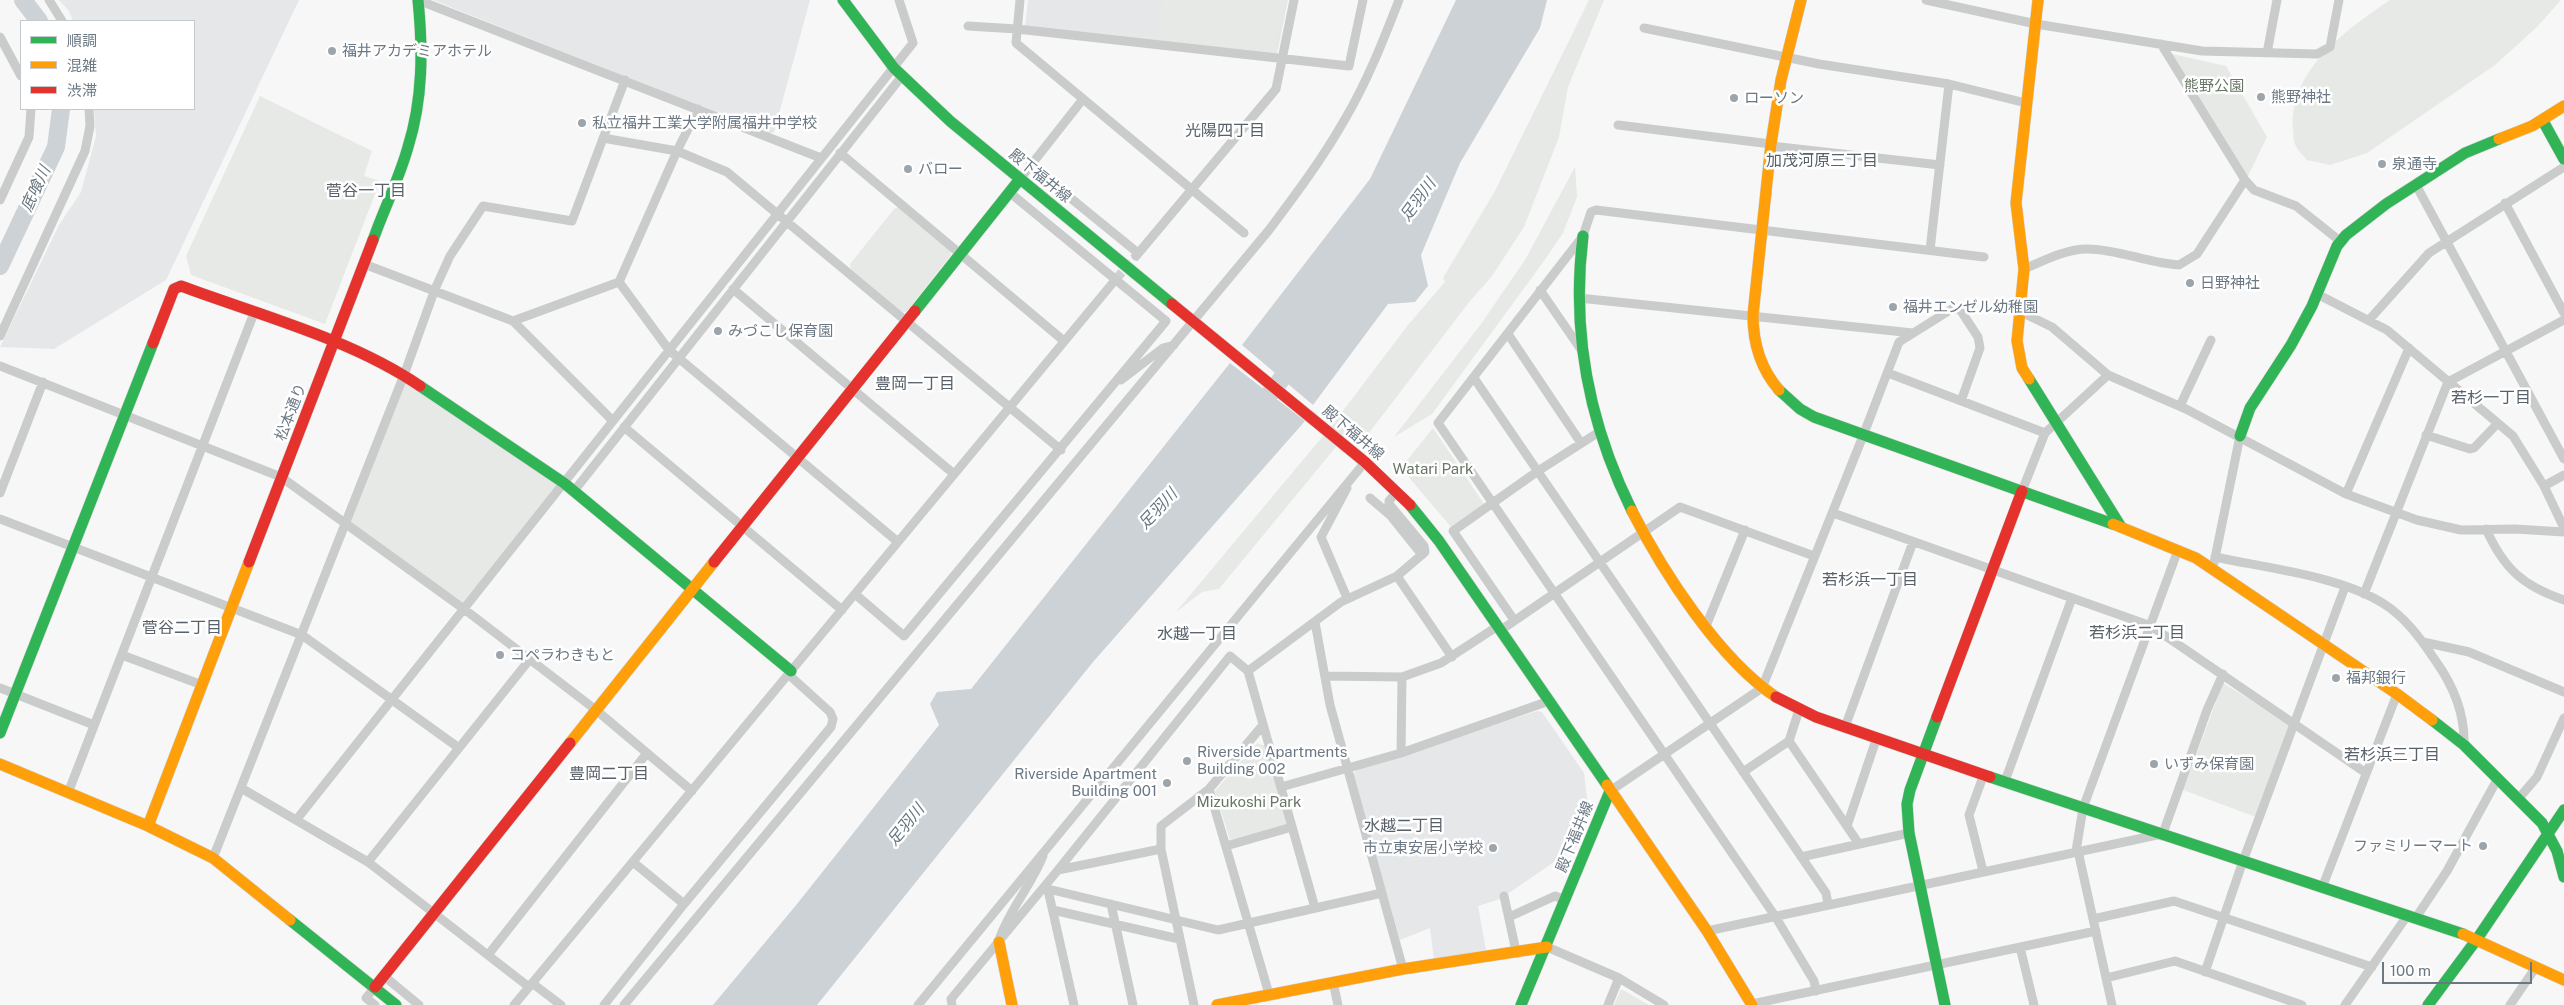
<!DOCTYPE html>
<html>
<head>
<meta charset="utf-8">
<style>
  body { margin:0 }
  #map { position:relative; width:2564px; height:1005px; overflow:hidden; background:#f7f7f7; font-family:"Public Sans","Noto Sans JP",sans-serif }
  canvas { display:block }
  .legend { position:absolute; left:20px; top:20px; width:175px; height:90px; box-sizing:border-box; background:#fff; border:1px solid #c4c9ce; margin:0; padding:6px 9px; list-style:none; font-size:15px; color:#6b7884 }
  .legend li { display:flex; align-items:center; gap:10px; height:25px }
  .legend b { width:25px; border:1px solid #c4c9ce }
  .scale { position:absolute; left:2382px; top:962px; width:150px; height:22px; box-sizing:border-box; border:2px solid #6b7884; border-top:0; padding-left:6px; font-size:15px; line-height:18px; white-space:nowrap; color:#6b7884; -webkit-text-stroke:4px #fff; paint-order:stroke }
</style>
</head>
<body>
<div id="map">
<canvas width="2564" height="1005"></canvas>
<ul class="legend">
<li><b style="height:6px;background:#30b455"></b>順調</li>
<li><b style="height:6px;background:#ff9f0a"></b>混雑</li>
<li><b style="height:6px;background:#e5322d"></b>渋滞</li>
</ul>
<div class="scale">100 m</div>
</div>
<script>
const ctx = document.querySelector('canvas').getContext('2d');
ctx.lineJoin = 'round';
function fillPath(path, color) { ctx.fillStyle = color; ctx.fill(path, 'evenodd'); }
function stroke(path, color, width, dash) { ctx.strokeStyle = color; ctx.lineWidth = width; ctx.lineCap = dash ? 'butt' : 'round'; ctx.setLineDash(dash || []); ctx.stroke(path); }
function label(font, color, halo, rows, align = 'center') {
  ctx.font = font + ' "Public Sans","Noto Sans JP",sans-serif'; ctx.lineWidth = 5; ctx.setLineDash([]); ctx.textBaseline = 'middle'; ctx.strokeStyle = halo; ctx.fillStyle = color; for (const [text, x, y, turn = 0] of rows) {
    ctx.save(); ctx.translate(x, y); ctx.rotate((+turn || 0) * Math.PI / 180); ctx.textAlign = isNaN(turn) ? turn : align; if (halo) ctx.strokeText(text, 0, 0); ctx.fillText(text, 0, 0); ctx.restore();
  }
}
fillPath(new Path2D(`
  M59,0H299L166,280L54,349L0,347L59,225L81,192L96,136L94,109H194V21H73L69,11Z
  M433,0H810L774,132L769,134Z
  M1028,0H1288L1277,54L1272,55L1025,26Z
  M1537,711L1542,712L1584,773L1588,807L1579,845L1500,899L1478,906L1486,950L1434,960L1430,928L1400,940L1353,775L1356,770Z`), '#e6e7e8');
fillPath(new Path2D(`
  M1162,0H1285L1274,52L1157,39Z
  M1589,0H1604L1568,87L1559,137L1524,227L1492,276L1470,301L1362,442L1349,431L1219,589L1202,592L1176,612L1333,424L1408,325L1445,282L1443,278L1495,191Z
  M2390,0H2561L2537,27L2495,65L2367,153L2330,165L2307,160C2303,155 2297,150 2295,144C2293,140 2294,134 2293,129C2288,71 2347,29 2390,0Z
  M2172,54L2226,66L2267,137L2247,178Z
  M260,96L372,151L364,176L380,181L325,324L191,275L186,256Z
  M1575,167L1577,197L1563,233L1544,261L1432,414L1394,437L1481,324L1525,260Z
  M899,207L950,250L951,255L906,312H902L851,269L850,264L894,209Z
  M404,375L561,486L467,605L346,522Z
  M1433,428L1484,504L1451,527L1401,468Z
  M2223,683L2290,724L2256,817L2183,790Z
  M1257,743L1265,746L1287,824L1230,840L1215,791Z
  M1621,989L1649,1005H1614Z`), '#e6e9e5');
fillPath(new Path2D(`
  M1456,0H1547L1540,28L1460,163L1421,255L1428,286L1415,302L1388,304L1313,405L1242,345L1370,179Z
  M1230,363L1305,421L1093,662L817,1005H713L797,904L939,725L930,704L937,692L971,689Z`), '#ccd2d5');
stroke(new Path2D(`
  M23,0L39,21
  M0,266L56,147L61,109
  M1256,412L1296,360`), '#ccd2d5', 18);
stroke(new Path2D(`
  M1116,279L1136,256`), '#cdd1d4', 9, [9, 4.5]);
const fast = new Path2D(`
  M843,0L894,68L950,121L1172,304
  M2543,121L2564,159
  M1583,236C1571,332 1589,424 1632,511
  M373,240C384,209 399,179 408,147C423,99 423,50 418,0
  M915,311L1020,179
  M2029,379L2121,527
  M420,386L564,483L791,671
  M1779,390L1800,409L1814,417L2113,524
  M2240,436L2250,408L2291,345L2312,306L2337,246L2346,235L2386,204L2465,153L2499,139
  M1410,505L1439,541L1607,785
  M1937,717L1910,790L1907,804L1909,833L1945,1005
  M2432,720L2464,745L2542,823L2557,851L2564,877
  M0,733L153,343
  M1990,777L2463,934
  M290,920L396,1005
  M1521,1005L1610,791
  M2428,1005L2477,939L2564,810`);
const slow = new Path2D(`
  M2499,139L2532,126L2564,106
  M2029,379L2022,368L2017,341L2024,269L2016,203L2038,0
  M1779,390C1760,368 1753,343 1753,315L1771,144L1781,80L1801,0
  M1632,511C1663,572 1719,659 1776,697
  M2113,524L2196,558L2397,694L2432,720
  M570,743L714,562
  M0,764L148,826L213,858L290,920
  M1607,785L1707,931L1752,1005
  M148,826L249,562
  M2463,934L2564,980
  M999,942L1012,1005
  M1217,1005L1403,969L1547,947`);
const jam = new Path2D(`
  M1172,304L1365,462L1410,505
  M153,343L174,289L181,286C259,315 351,339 420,386
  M249,562L373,240
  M714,562L915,311
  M1776,697L1816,717L1990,777
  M1937,717L2022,491
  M375,987L570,743`);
stroke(fast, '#d3d4d5', 12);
stroke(slow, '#d3d4d5', 12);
stroke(jam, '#d3d4d5', 12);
stroke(new Path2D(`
  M49,0L62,21
  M418,0L821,158
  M1020,0L1016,43L1244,233
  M1926,0L2036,24L2202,51L2317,54L2330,47L2339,0
  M968,26L1017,29L1349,66L1363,0
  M1644,28L1819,64L1949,84L2026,103
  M0,37L21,76
  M2161,44L2245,180L2254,190L2296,206L2340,241
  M2267,53L2277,0
  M1618,125L1771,144
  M603,138L677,151L727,172L1061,450
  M1771,146L1940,165
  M840,153L1064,341
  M1030,165L1138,253
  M1020,179L1083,99
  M2416,185L2564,459
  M0,200L29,137L31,109
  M2505,203L2564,313
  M1930,250L1949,84
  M1136,256L1276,89L1294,0
  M364,264L513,321L613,421
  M2024,269C2043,261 2065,249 2087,249C2118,249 2147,263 2179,265L2197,254L2245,180
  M619,282L669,350L898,542
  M733,289L954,474
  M1540,290L1582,351
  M2317,294L2387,330L2513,436L2544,486L2564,528
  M1579,298L1913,333
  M2021,312L2052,327L2108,375L2186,409L2346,494L2417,520L2461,530L2515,529L2564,532
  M2369,320L2429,253L2564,167
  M513,321L619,282L677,151L698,109
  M1508,334L1581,443
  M0,336L85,151L90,126L89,109
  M0,366L281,477L464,609L596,710L692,791
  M1888,373L2045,433
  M1474,378L1826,893L1828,904
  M1121,380L1163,348L1174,345
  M2180,406L2211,340
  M624,427L842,610
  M2426,435L2470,449L2474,448L2497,424
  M2544,486L2564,475
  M1347,488L1321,537L1347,598
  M574,491L902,76
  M2022,491L2045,433L2108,375
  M0,493L43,382
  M2346,494L2409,348
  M1370,498L1390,515L1422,555
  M1833,513L2151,626L2366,773
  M0,519L302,635L459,748
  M2486,529C2504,569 2523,586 2564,600
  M2215,557C2266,568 2341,576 2384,604C2405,617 2421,639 2435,660C2453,685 2465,714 2464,745
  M2214,563L2240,436
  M1397,576L1452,657
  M855,594L904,636L1166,321L1009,192
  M2364,594L2448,382L2564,320
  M1514,620L1453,531L1538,471L1599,432
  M1315,622L1330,705L1403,969
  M1706,626L1745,530
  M1501,630L1680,507L1814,556
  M2423,642L2469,652L2564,692
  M122,655L202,685
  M1248,671L1341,602L1397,576L1425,552L1424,546L1389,504V501L1397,491
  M1325,676L1402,677L1441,663L1498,626
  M0,688L94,725
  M1845,727L1913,542
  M1789,741L1859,844
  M1401,753L1402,677
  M1743,772L1789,741L1799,710
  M2005,781L2072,598
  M1281,787L1401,753L1549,701
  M241,788L368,862L529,987
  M1209,789L1269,994
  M1610,791L1762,688L1863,436L1899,342L1955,307L1961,311L1978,337L1980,348L1961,401
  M68,793L254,313
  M2519,798L2537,777L2564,718
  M297,819L913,43L899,0
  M1847,826L1877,737
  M2162,836L2207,710L2223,674
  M1226,846L1292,827
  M1161,849V826L1209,789L1263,725
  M2076,851L2083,808L2178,550
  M2078,851L2112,1005
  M1801,857L1909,833
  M213,858L404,375L435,289L450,256L483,206L572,221L625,80
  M368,862L530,659
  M633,862L684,904
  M1058,870L1230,656L1248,671L1315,908
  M1983,871L1969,815L1984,774
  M1044,888L1218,930L1382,893
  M2322,888L2397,694
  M1048,890L1074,1005
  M1504,896L1516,951
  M1111,904L1133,1005
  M1053,910L1179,939
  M1509,917L1555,896L1565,900
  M2093,919L2174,901L2372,967
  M2415,919L2447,871L2498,778
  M1707,931L2157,835
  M1000,937C1011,908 1031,885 1043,856
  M1547,947L1619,978L1664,1005
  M2020,947L2034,1005
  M488,955L647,753
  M2205,972L2243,861L2345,587
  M384,976L419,1005
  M2106,978L2175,961L2302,1005
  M1333,982L1338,1005
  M532,983L561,1005
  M375,987L366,998L375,1005
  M1816,991L1814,981L1775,916L1438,423L1583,236L1591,212L1596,210L1984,257
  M1752,1004L2096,931
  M514,1005L1116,279
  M604,1005L684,904L831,727L833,719L830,712L788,674
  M624,1005L1269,230C1296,194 1323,158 1345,119C1367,82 1383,41 1399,0
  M918,1005L1365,462
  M952,1005L951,999L1058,870L1161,849L1194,1005
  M1608,1005L1619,978
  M2345,1005L2407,916
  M2510,1005L2536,967`), '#cacccc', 9);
stroke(fast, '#30b455', 11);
stroke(slow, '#ff9f0a', 11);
stroke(jam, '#e5322d', 11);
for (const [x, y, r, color] of [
  [332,51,5,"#9ca4ac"],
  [2261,97,5,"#9ca4ac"],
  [1734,98,5,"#9ca4ac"],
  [582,123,5,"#9ca4ac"],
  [2382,164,5,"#9ca4ac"],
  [908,169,5,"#9ca4ac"],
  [2190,283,5,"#9ca4ac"],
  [1893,307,5,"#9ca4ac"],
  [718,331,5,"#9ca4ac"],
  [500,655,5,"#9ca4ac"],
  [2336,678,5,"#9ca4ac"],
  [1187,761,5,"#9ca4ac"],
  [2154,764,5,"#9ca4ac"],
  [1167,783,5,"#9ca4ac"],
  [2483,846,5,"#9ca4ac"],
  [1493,848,5,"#9ca4ac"]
]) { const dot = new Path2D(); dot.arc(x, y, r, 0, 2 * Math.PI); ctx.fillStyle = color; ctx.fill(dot); stroke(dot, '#fff', 2); }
label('15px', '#6b7884', '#fff', [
  ["福井アカデミアホテル",342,51],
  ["熊野神社",2271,97],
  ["ローソン",1744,98],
  ["私立福井工業大学附属福井中学校",592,123],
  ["泉通寺",2392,164],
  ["バロー",918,169],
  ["日野神社",2200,283],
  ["福井エンゼル幼稚園",1903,307],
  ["みづこし保育園",728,331],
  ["コペラわきもと",510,655],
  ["福邦銀行",2346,678],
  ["Riverside Apartments",1197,752],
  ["Building 002",1197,769],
  ["いずみ保育園",2164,764],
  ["Riverside Apartment",1157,774,"right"],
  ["Building 001",1157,791,"right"],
  ["ファミリーマート",2473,846,"right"],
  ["市立東安居小学校",1483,848,"right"]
], 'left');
label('15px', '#677665', '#fff', [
  ["熊野公園",2214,86],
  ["Watari Park",1433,469],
  ["Mizukoshi Park",1249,802]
]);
label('15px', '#6b7884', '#fff', [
  ["殿下福井線",1040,176,39],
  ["松本通り",291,412,-69],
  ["殿下福井線",1353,433,40],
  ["殿下福井線",1575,837,-68]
]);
label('16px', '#58616a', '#fff', [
  ["光陽四丁目",1225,131],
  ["加茂河原三丁目",1822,161],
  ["菅谷一丁目",366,191],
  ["豊岡一丁目",915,384],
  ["若杉一丁目",2491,398],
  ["若杉浜一丁目",1870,580],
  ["菅谷二丁目",182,628],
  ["若杉浜二丁目",2137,633],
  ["水越一丁目",1197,634],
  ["若杉浜三丁目",2392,755],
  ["豊岡二丁目",609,774],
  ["水越二丁目",1404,826]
]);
label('italic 16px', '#67777f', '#fff', [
  ["底喰川",36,189,-65],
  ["足羽川",1418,200,-54],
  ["足羽川",1158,509,-47],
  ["足羽川",906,825,-51]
]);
</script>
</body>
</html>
